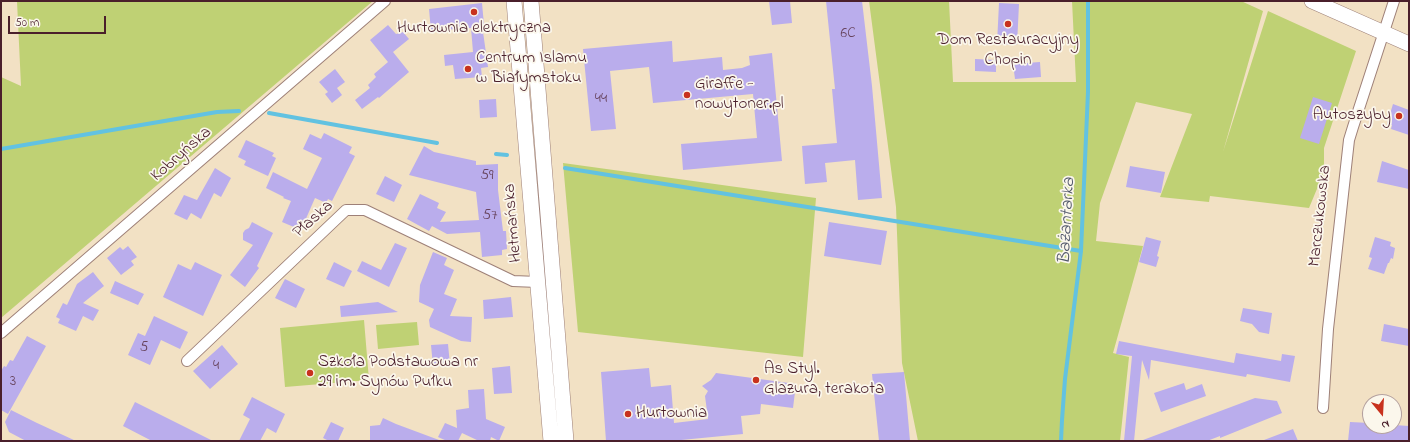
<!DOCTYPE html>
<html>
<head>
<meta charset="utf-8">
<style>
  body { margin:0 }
  #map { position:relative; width:1410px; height:442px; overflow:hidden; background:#f2e1c4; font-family:"Indie Flower",sans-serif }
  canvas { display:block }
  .frame { position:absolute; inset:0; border:2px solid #4a1f2b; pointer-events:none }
  .north { position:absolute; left:1362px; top:394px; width:40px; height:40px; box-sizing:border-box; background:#fbf7ec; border:1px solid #b4a19f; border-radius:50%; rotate:162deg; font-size:11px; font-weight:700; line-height:16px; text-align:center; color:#4a1f2b }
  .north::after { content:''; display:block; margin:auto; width:14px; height:18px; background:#c8321e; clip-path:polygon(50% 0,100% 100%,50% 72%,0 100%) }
  .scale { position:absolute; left:8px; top:16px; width:98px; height:18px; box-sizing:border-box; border:2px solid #4a1f2b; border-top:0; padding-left:5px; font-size:12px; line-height:14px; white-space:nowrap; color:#4a1f2b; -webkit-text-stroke:3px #fbf7ec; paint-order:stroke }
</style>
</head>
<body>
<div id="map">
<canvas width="1410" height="442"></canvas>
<div class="frame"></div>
<div class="north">N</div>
<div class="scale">50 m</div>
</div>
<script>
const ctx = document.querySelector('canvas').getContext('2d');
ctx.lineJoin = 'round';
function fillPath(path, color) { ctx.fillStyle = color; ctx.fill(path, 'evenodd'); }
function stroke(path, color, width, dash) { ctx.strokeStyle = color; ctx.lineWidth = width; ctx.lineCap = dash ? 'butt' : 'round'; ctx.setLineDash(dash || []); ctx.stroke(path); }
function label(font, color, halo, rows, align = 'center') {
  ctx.font = font + ' "Indie Flower",sans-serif'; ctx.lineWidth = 3.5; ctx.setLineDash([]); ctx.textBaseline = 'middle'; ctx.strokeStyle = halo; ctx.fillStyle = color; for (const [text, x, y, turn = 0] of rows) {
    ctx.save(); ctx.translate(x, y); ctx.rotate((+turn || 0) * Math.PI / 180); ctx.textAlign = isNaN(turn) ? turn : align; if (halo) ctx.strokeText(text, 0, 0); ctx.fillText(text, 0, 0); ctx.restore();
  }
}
fillPath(new Path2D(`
  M17,1H373L1,318V77L21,86Z
  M869,1H949L953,82H1076L1072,1H1241L1263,11L1223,152L1268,11L1356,51L1324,148V172L1309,208L1210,196L1209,202L1160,197L1192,114L1136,102L1100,203L1096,241L1143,246L1113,353L1129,357L1120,441H918L902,363L896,207Z
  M563,163L816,198L803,357L578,332Z
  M364,320L369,380L285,387L280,328Z
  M417,322L419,345L378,349L376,325Z`), '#bfd174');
stroke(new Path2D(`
  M269,113L437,143
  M1,149L217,112L239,111
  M496,154L507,155
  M565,168L1081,251
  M1061,441L1062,420L1065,379L1081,251L1088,92V1`), '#62c2e1', 4);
fillPath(new Path2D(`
  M769,1H790L792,23L772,25Z
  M826,1H862L872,86L882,198L858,200L855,160L825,163L827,182L805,184L802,146L837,143L832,89H835Z
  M482,3L484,25H482L488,67L481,68L482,77L455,79L453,65L445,66L444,55L473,52L471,28L431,31L429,9Z
  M999,3L1019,4L1017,45L997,44Z
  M388,25L396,34L403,32L409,39L393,52L409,72L379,98L378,97L362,109L355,100L370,88L368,85L376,77L374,74L388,62L370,40Z
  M672,41L673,62L722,57L723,70L742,68L750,65L749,56L772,53L782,161L683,170L681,144L757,138L753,94L653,103L649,67L610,71L616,129L591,131L583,49Z
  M975,59L996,60V72L975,71Z
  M1040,62L1041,77L1015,79L1013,64Z
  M335,69L345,82L337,88L342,95L332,103L325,94L328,92L319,82Z
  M1313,97L1332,103L1319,144L1300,138Z
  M496,99L497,117L480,118L479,100Z
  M1393,104L1409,110V135L1391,129L1392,125L1387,124Z
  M324,133L352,147L349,153L355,156L332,201L328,199L326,203L315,198L301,230L282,222L291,201L283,198L284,197L266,188L273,172L307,189L322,158L303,149L310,134L321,139Z
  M246,140L274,153L272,156L276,158L268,176L244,165L246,161L238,157Z
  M424,146L434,152L476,161V165L498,164V190L503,231H506L507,249L502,250V255L482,257L480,232L447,234L432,226L429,231L407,219L420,194L439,203L437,208L446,212L440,222L479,220L476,192L409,175Z
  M1382,161L1409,170V189L1377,182Z
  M1130,166L1165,172L1161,193L1126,187Z
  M215,168L231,178L221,197L214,193L201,219L191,213L187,220L174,214L184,195L197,200Z
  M385,176L402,185L394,202L376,194Z
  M252,222L273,233L257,266L259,268L245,287L230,275L253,245L243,240V233L245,230L249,228Z
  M829,222L887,231L881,265L824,256Z
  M1146,237L1161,241L1157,256L1159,257L1156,267L1139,262Z
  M1375,237L1391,242L1390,246L1395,248L1393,259L1391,258L1389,263H1388L1384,274L1368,269L1372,258L1369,257Z
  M395,243L407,248L389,287L357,271L362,261L381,270Z
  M128,246L137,257L131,261L134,265L121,275L107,258L120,247L123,250Z
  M433,252L447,258L444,265L454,270L444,294L457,299L450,316L472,317L471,342L461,341L430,327L429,320L434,309L419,302L420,285Z
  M195,262L222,275L203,316L163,297L178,264L191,270Z
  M334,262L352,271L344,287L326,279Z
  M93,272L104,286L83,303L99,310L93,321L83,316L76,331L58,323L60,319L56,317L63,303L67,305L77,284Z
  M285,279L305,289L296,308L275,298Z
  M115,281L144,294L138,305L110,293Z
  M511,297L513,317L484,319L483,300Z
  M378,302L398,312L341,317L340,306Z
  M1243,308L1272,313L1269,334L1259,332L1252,324L1240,321Z
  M154,316L188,332L180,349L161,340L150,365L128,355L138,333L145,336Z
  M1384,324L1409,329V346L1381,341Z
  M27,336L46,346L8,414L1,410V371L4,366L6,367L10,360L13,361Z
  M1119,341L1234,363L1236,353L1281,361L1282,354L1295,356L1290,382L1247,374L1246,377L1151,360L1149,380L1142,360L1134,441H1124L1132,356L1116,354Z
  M448,344L450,365L433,366L431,345Z
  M222,345L238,364L210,389L193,371Z
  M510,366L512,393L494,394L492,368Z
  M649,368L651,387L671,385L674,423L708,419L705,396L708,391L702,386L711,380L716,373L796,384L793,408L761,404L760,414L741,416L743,434L671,441H606L601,372Z
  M904,372L910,441H879L872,374Z
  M1184,383L1186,390L1202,384L1206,396L1161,412L1154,393Z
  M484,389L486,419L505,427L499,441L491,437L490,441H479L462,433L458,441H447L438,437L445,423L457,428L456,410L469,408L468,390Z
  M252,397L285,414L276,433L267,428L260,441H239L250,419L243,415Z
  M1255,398L1277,401L1282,413L1220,438V436L1207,441H1143V440Z
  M135,402L213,441H152L123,426Z
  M11,410L37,423L76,441H26L9,432L5,422Z
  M383,418L396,424L439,440V441H370V426L380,425Z
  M331,422L344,428L338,441H329L323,438Z
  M1350,422L1370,423V426H1394V425L1409,426V441H1348Z
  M1293,429L1298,441H1264V440Z`), '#baadec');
const street = new Path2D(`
  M1,333L385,1
  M187,361L346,210H365L513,281L538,282
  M1323,408L1328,329L1349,140L1353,127L1394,1`);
const secondary = new Path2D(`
  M514,1L551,441
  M531,1L566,441
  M1312,1L1409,44`);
stroke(street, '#9e8078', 12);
stroke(secondary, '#9e8078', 16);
stroke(street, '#fff', 10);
stroke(secondary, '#fff', 15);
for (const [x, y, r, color] of [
  [474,12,4,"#c8321e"],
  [1008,24,4,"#c8321e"],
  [468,69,4,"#c8321e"],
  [687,95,4,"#c8321e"],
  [1399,116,4,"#c8321e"],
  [310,373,4,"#c8321e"],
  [756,380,4,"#c8321e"],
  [628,414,4,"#c8321e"]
]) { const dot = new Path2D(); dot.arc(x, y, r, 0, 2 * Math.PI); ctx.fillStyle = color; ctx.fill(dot); stroke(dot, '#fbf7ec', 1.5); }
label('15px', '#66425b', null, [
  ["6C",848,35],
  ["44",601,100],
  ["59",487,177],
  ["57",490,217],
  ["5",144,349],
  ["4",216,367],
  ["3",13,383]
]);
label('17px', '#4a1f2b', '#fbf7ec', [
  ["Hurtownia elektryczna",474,29,"center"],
  ["Dom Restauracyjny",1008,41,"center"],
  ["Chopin",1008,61,"center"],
  ["Centrum Islamu",476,59],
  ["w Białymstoku",476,79],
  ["Giraffe -",695,85],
  ["nowytoner.pl",695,105],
  ["Autoszyby",1391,116,"right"],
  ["Szkoła Podstawowa nr",318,363],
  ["29 im. Synów Pułku",318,383],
  ["As Styl.",764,370],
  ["Glazura, terakota",764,390],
  ["Hurtownia",636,414]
], 'left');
label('17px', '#4a1f2b', '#fbf7ec', [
  ["Kobryńska",182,155,-41],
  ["Marczukowska",1321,216,-84],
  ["Płaska",314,220,-42],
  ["Hetmańska",514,223,-95]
]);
label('italic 18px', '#52586b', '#fbf7ec', [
  ["Bażantarka",1068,221,-87]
]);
</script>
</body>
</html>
